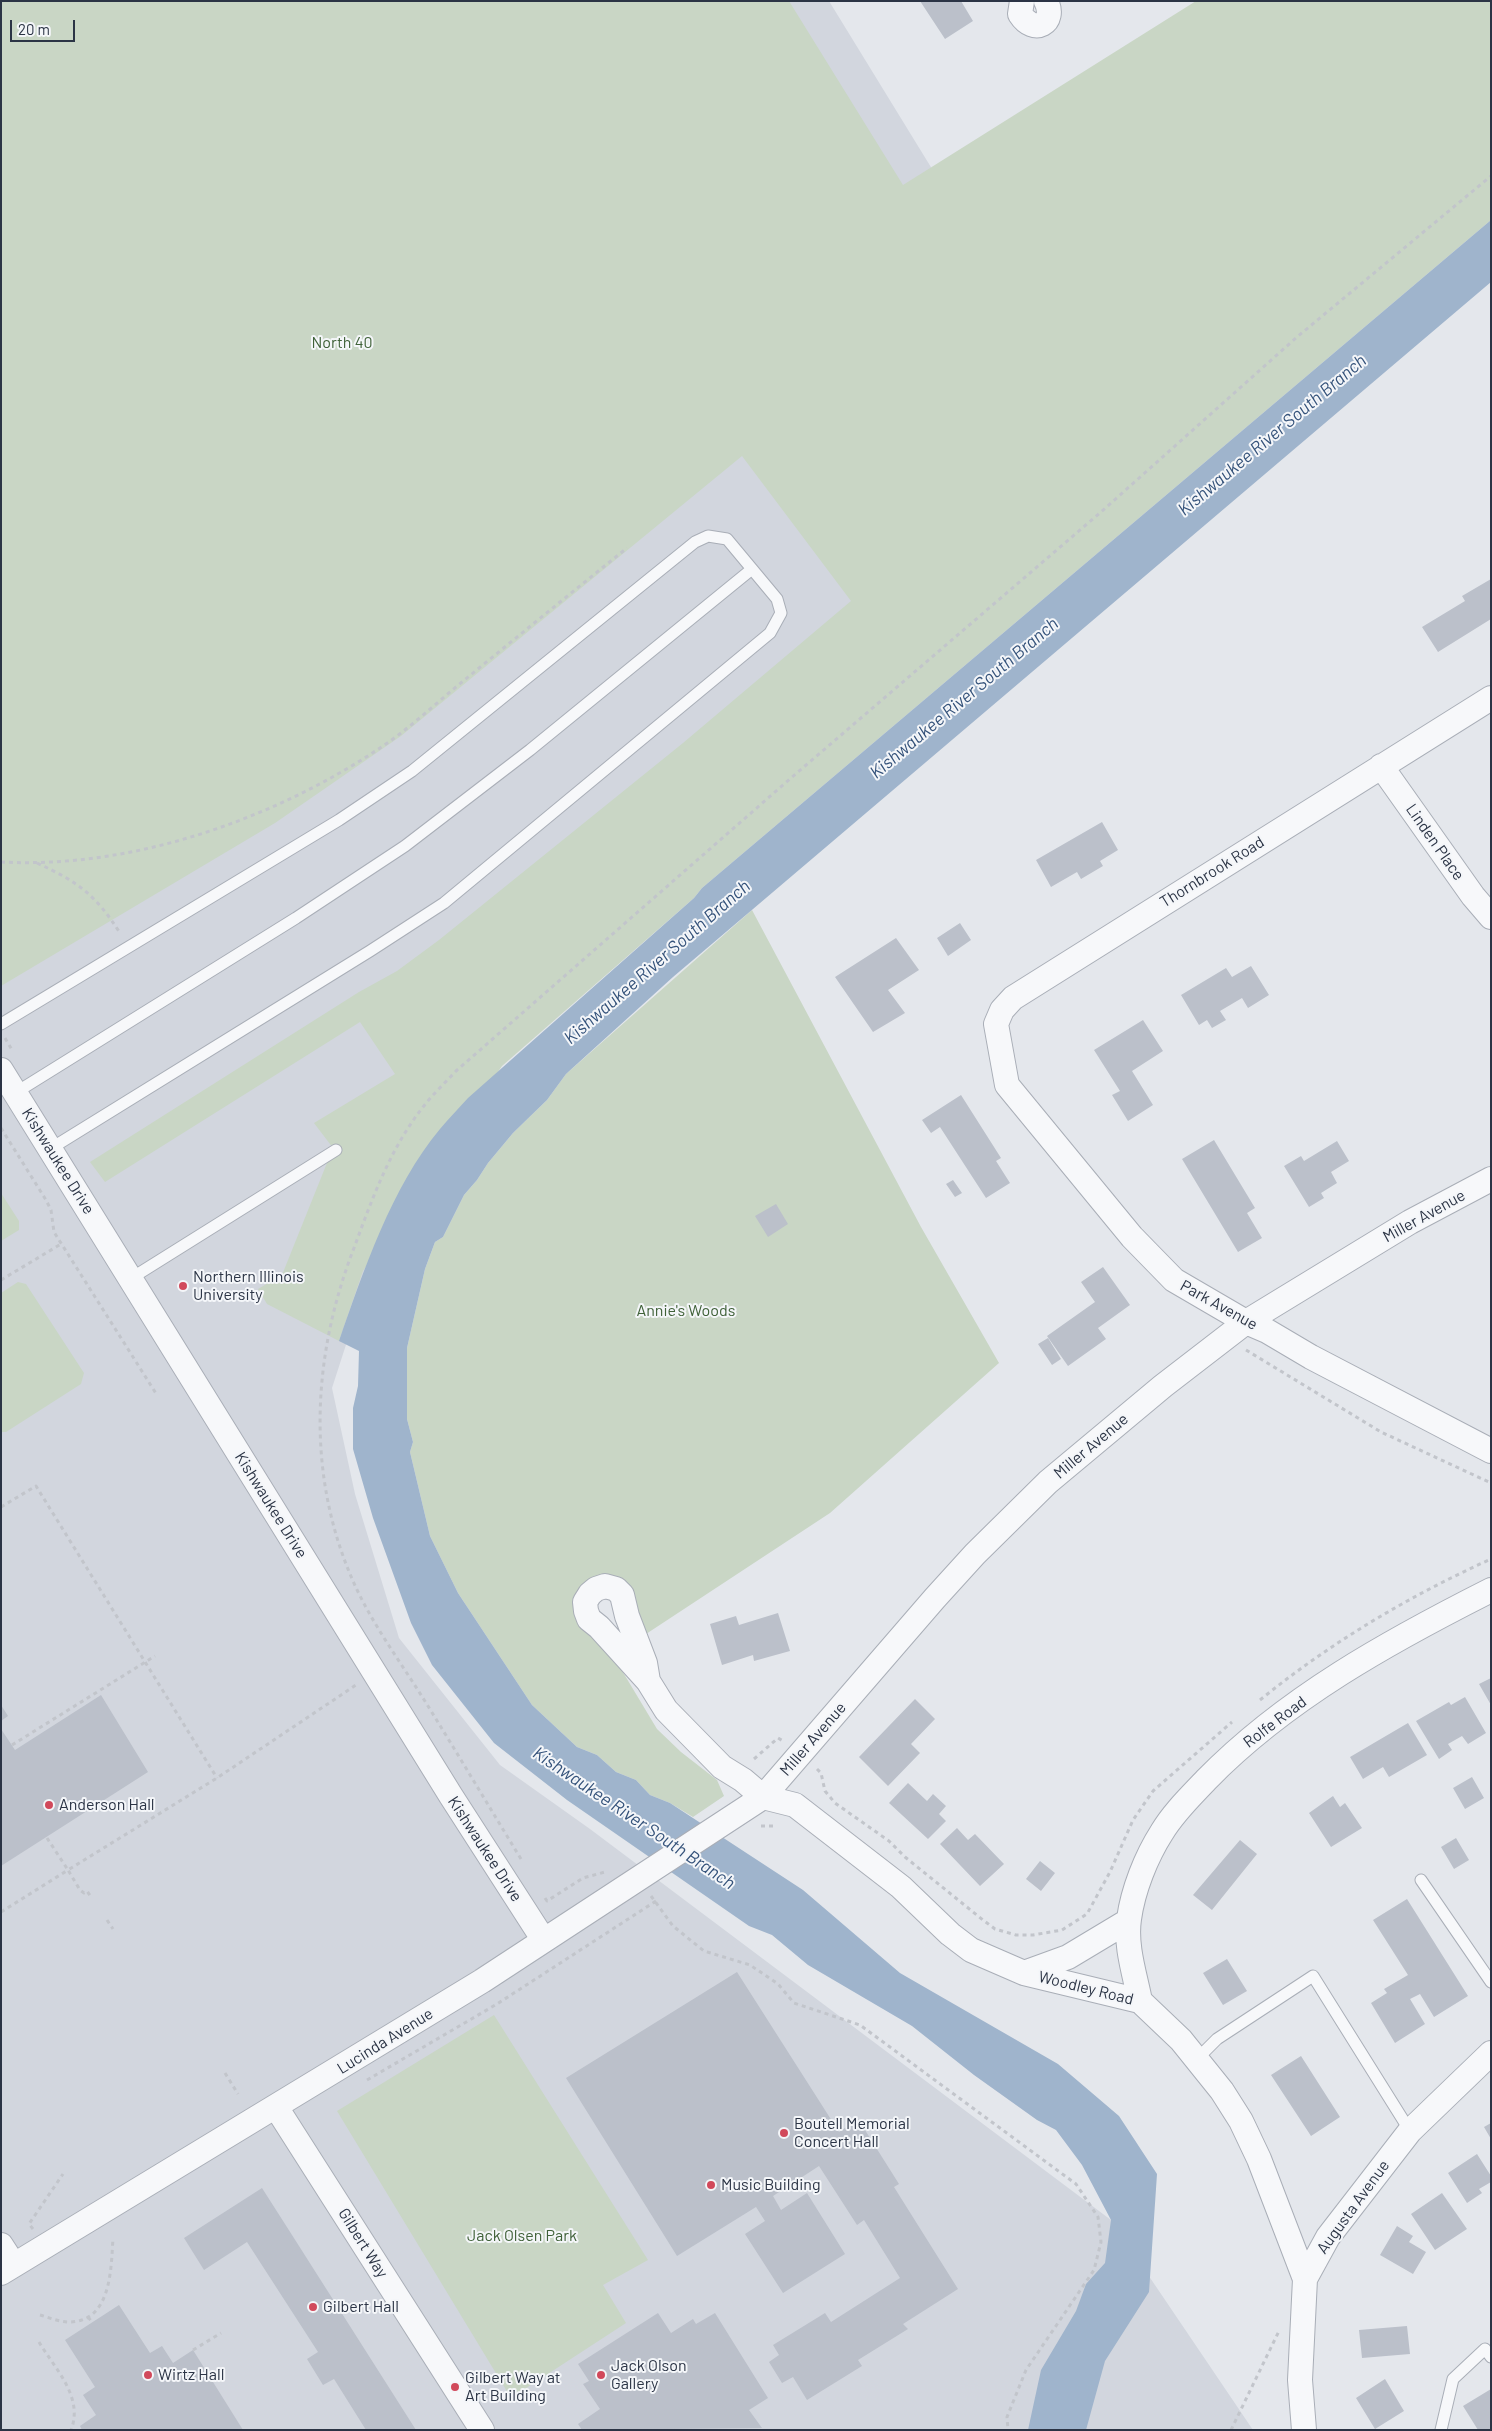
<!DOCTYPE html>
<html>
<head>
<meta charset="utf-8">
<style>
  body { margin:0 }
  #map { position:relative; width:1492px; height:2431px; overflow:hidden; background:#e4e7ec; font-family:Barlow,sans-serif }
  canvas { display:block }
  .frame { position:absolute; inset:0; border:2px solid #2b3445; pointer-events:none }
  .scale { position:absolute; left:10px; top:20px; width:65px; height:22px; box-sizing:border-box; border:2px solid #2b3445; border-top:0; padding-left:6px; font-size:15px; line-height:18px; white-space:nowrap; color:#2b3445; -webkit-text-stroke:4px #f4f6f9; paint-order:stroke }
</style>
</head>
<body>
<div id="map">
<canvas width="1492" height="2431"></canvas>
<div class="frame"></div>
<div class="scale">20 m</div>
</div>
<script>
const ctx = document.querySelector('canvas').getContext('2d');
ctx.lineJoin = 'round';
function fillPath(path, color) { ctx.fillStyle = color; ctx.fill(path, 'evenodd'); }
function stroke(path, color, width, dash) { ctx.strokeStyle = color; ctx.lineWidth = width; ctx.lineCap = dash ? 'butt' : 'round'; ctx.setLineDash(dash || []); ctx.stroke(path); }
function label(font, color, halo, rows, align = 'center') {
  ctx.font = font + ' Barlow,sans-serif'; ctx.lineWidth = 4; ctx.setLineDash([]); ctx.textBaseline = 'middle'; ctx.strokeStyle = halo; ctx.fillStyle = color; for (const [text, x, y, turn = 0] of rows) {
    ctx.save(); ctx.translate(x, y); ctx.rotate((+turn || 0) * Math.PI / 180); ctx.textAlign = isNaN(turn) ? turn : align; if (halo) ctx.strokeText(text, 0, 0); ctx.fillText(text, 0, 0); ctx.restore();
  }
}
fillPath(new Path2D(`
  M1,1H829L937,177L1491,1L452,1071L398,1184L332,1388L355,1494L399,1638L500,1765L590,1829L1111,2220L1253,2430H1Z`), '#d2d6de');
fillPath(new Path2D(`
  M1,1H789L903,185L1196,1H1491V220L702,888L694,898L502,1066L363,1271L339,1341L267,1304L258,1289L282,1275L333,1148L314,1123L395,1074L360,1022L105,1182L90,1162L359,992L397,971L439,940L683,743L851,601L742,456L401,736L275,823L1,986Z
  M752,910L921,1227L999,1363L830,1513L643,1636L610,1576L581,1626L590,1635L603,1639L657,1729L681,1752L717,1780L724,1796L693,1817L670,1803L650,1795L636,1780L616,1772L597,1755L577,1747L532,1705L458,1593L430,1536L410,1452L413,1442L407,1419V1348L425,1269L435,1242L443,1237L464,1195L477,1180L488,1163L513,1133L547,1100L566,1074Z
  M1,1193L19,1221V1230L1,1241Z
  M18,1282L26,1284L84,1373L81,1384L6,1432H1V1293Z
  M494,2015L648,2260L603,2285L626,2323L511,2398L337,2111Z`), '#c9d6c5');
fillPath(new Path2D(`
  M1491,220V282L673,977L566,1074L547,1100L513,1133L488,1163L477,1180L464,1195L443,1237L435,1242L425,1269L407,1348V1419L413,1442L410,1452L430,1536L458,1593L532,1705L577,1747L597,1755L616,1772L636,1780L650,1795L670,1803L803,1890L900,1973L1058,2064L1119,2116L1157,2174L1149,2292L1105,2361L1086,2430H1028L1041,2370L1076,2311L1086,2284L1105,2263L1111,2220L1082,2165L1056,2130L1037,2120L974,2075L912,2026L808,1965L772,1935L749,1926L567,1800L494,1743L432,1665L411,1623L373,1518L353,1449V1408L358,1386L359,1351L339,1341C363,1272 392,1186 440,1129C449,1118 459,1108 468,1098L694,898L702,888Z`), '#9fb4cc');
fillPath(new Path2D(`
  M920,1H961L973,21L945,39Z
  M1491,579V619L1438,652L1422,627L1465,601L1462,596Z
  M1102,822L1118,850L1100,861L1103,866L1081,879L1077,872L1051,887L1036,860Z
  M960,923L971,940L948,956L937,938Z
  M896,938L919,970L888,990L905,1013L873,1032L835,977Z
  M1251,966L1269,995L1248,1008L1242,998L1220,1011L1226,1020L1212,1028L1207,1020L1199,1025L1181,995L1226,968L1232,977Z
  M1143,1020L1163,1051L1132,1071L1153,1105L1128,1121L1112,1095L1120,1091L1094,1050Z
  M961,1095L1001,1158L996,1161L1010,1183L986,1198L940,1127L931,1133L922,1120Z
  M1214,1140L1255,1208L1247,1213L1262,1238L1238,1252L1182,1159Z
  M1337,1141L1349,1161L1331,1172L1337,1183L1321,1193L1324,1198L1309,1207L1284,1166L1301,1156L1304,1161Z
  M953,1180L962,1193L955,1197L946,1184Z
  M776,1204L788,1224L768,1237L755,1216Z
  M1103,1267L1130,1305L1098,1328L1106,1339L1068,1366L1047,1336L1095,1302L1081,1282Z
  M1048,1338L1061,1359L1052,1365L1038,1344Z
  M778,1613L790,1651L754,1661L753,1655L722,1665L710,1624L736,1616L739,1625Z
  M1491,1678V1705L1479,1684Z
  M101,1695L148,1772L1,1866V1729L15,1750Z
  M1465,1697L1486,1733L1468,1744L1462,1736L1448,1744L1452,1750L1439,1759L1416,1721L1449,1702L1451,1705Z
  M915,1699L935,1719L911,1744L920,1753L888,1786L859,1757Z
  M1,1705L8,1716L1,1721Z
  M1408,1723L1427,1755L1389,1777L1383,1767L1363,1779L1350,1757Z
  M1472,1777L1484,1798L1465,1809L1453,1788Z
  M908,1783L927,1801L933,1794L946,1806L939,1814L946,1821L928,1839L889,1803Z
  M1333,1796L1340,1807L1345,1803L1362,1828L1331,1847L1309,1813Z
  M957,1828L968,1840L975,1834L1004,1864L980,1886L940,1844Z
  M1456,1838L1469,1860L1454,1869L1441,1847Z
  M1240,1840L1257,1854L1212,1910L1193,1895Z
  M1040,1861L1055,1873L1041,1891L1026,1879Z
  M1407,1899L1468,1996L1434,2017L1420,1994L1410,1999L1425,2024L1395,2043L1371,2003L1387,1993L1384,1989L1408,1975L1373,1920Z
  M1227,1959L1247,1991L1223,2005L1203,1973Z
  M737,1972L839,2132L858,2119L899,2184L894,2187L958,2289L903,2324L908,2329L858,2360L862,2366L807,2400L793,2377L782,2383L769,2362L779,2355L773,2345L825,2313L831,2322L900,2278L864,2220L857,2225L819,2166L773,2196L781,2210L807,2193L845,2254L783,2293L745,2234L765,2221L756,2207L677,2256L566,2078Z
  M1301,2056L1340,2117L1311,2136L1271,2075Z
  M1491,2123V2139L1484,2127Z
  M1477,2154L1491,2176V2182L1479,2189L1482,2193L1467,2203L1448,2173Z
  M262,2188L292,2235L416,2430H366L334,2379L323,2385L307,2359L318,2352L247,2242L204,2270L184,2238Z
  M1442,2193L1467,2229L1435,2250L1411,2214Z
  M1397,2226L1413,2236L1409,2242L1426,2252L1413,2274L1380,2255Z
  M119,2305L150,2353L162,2346L173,2363L193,2350L243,2430H82L80,2426L96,2415L83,2395L95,2387L65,2340Z
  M658,2313L671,2333L693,2319L696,2324L715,2313L768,2398L749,2410L762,2428L582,2430L578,2424L600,2409L583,2384L589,2381L578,2364Z
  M1407,2326L1410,2354L1362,2358L1359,2330Z
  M1385,2379L1404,2411L1375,2429L1356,2398Z
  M1491,2389V2430H1478L1463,2406Z`), '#bbc0ca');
const lane = new Path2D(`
  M1,1024L339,820L412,771L695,542L708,536L727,539L777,599L781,613L770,633L444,903L370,951L50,1149
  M15,1093L296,918L405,846L530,750L752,569
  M130,1279L336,1150
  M1421,1880L1491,1982
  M1197,2059L1217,2039L1313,1976L1410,2131
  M1441,2430L1453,2379L1485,2349L1491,2357`);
const street = new Path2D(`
  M1022,1L1020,14C1034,36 1057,23 1046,1
  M1491,698L1013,998L1002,1010L996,1024L1007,1085L1132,1237L1174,1280L1246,1322L1267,1331L1311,1357L1491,1451
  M1381,766L1473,896L1491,917
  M1,1070L451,1796L543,1939
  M648,1681L645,1663L627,1616L622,1595L616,1589L605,1586L596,1589L590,1594L585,1602L586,1611L589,1619L599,1627L648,1681L666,1710L722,1767L743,1780L763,1797L795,1805L901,1887L950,1934L971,1950L1024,1973L1140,2001L1181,2040L1222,2091L1241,2121L1259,2159L1305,2279
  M1024,1973L1068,1957L1128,1921
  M1140,2001C1135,1975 1125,1946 1129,1919C1133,1890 1146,1857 1162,1832C1174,1812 1191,1796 1206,1780C1286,1698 1390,1641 1491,1590
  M276,2107L482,2430
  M1,2245L14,2265
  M1,2273L482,1981L763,1797L935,1598L975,1554L1048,1482L1163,1386L1246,1322L1410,1222L1491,1179
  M1304,2430L1300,2380L1305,2279L1328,2237L1410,2131L1491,2053`);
stroke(lane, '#a9aeb7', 13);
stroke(street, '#a9aeb7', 26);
stroke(new Path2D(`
  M1,862C131,869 272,820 380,748C409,729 435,704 462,682C517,637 572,592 627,548
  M37,863C78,882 95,894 120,933
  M5,1038L12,1050
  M1,1128L46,1200L51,1210L54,1232L157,1395
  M1,1280L61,1244
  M1246,1350L1381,1432L1491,1483
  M1,1476H2
  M1,1507L36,1486L217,1778
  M1260,1700C1330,1643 1409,1596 1491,1559
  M12,1745L155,1656
  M754,1759L778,1738L783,1741
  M817,1769L821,1773L825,1791L835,1803L889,1841L905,1857L983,1920L995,1929L1016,1935H1033L1062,1930L1087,1914L1110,1872L1133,1820L1153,1791L1232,1722
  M761,1826H773
  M47,1838L68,1870L217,1778L356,1685
  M521,1859C488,1805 456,1751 423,1698C399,1660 371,1622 353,1581C306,1474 312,1356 354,1248C372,1199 390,1149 423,1107C433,1094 445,1083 456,1071L791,778L1101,512L1297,337L1491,176
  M651,1896L673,1926L704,1951L750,1965L778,1984L794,2003L860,2025L1076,2184L1098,2217L1101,2242L1094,2270L1026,2370L1007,2417L1008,2430
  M545,1898L547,1901L583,1878L605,1872
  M1,1912L68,1870L80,1890L84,1893L87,1891L91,1897
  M107,1920L113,1929
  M225,2073L238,2094
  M367,2080L497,2004L656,1901
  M33,2229L29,2224L63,2174
  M40,2315C50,2318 60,2322 70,2322C112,2321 111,2267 113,2238
  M88,2317L92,2322
  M39,2342C55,2369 84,2397 71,2430
  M193,2350L221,2333
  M1231,2430L1279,2331`), '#c2c5cb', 3, [4, 4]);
stroke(lane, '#f7f8fa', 11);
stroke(street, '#f7f8fa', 24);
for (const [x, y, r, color] of [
  [183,1286,5,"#d1495b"],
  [49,1805,5,"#d1495b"],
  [784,2133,5,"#d1495b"],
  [711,2185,5,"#d1495b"],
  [313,2307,5,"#d1495b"],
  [148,2375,5,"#d1495b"],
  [601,2375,5,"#d1495b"],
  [455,2387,5,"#d1495b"]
]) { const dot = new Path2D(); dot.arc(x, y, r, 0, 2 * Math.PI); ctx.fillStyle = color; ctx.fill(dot); stroke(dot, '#f4f6f9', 2); }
label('16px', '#3f6138', '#f4f6f9', [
  ["North 40",342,343],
  ["Annie's Woods",686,1311],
  ["Jack Olsen Park",522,2236]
]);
label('16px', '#2b3445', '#f4f6f9', [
  ["Linden Place",1435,842,55],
  ["Thornbrook Road",1212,872,-32],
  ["Kishwaukee Drive",58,1161,58],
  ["Miller Avenue",1424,1216,-29],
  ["Park Avenue",1219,1305,29],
  ["Miller Avenue",1091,1446,-40],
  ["Kishwaukee Drive",271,1505,58],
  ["Rolfe Road",1275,1722,-37],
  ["Miller Avenue",813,1739,-49],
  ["Kishwaukee Drive",485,1849,57],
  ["Woodley Road",1086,1988,14],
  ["Lucinda Avenue",385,2041,-32],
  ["Augusta Avenue",1353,2207,-54],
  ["Gilbert Way",363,2243,58]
]);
label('16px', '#2b3445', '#f4f6f9', [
  ["Northern Illinois",193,1277],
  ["University",193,1295],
  ["Anderson Hall",59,1805],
  ["Boutell Memorial",794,2124],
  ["Concert Hall",794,2142],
  ["Music Building",721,2185],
  ["Gilbert Hall",323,2307],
  ["Jack Olson",611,2366],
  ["Gallery",611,2384],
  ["Wirtz Hall",158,2375],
  ["Gilbert Way at",465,2378],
  ["Art Building",465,2396]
], 'left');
label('italic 18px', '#34527a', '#f4f6f9', [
  ["Kishwaukee River South Branch",1272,435,-40],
  ["Kishwaukee River South Branch",964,698,-40],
  ["Kishwaukee River South Branch",657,962,-41],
  ["Kishwaukee River South Branch",634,1818,34]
]);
</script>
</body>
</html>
